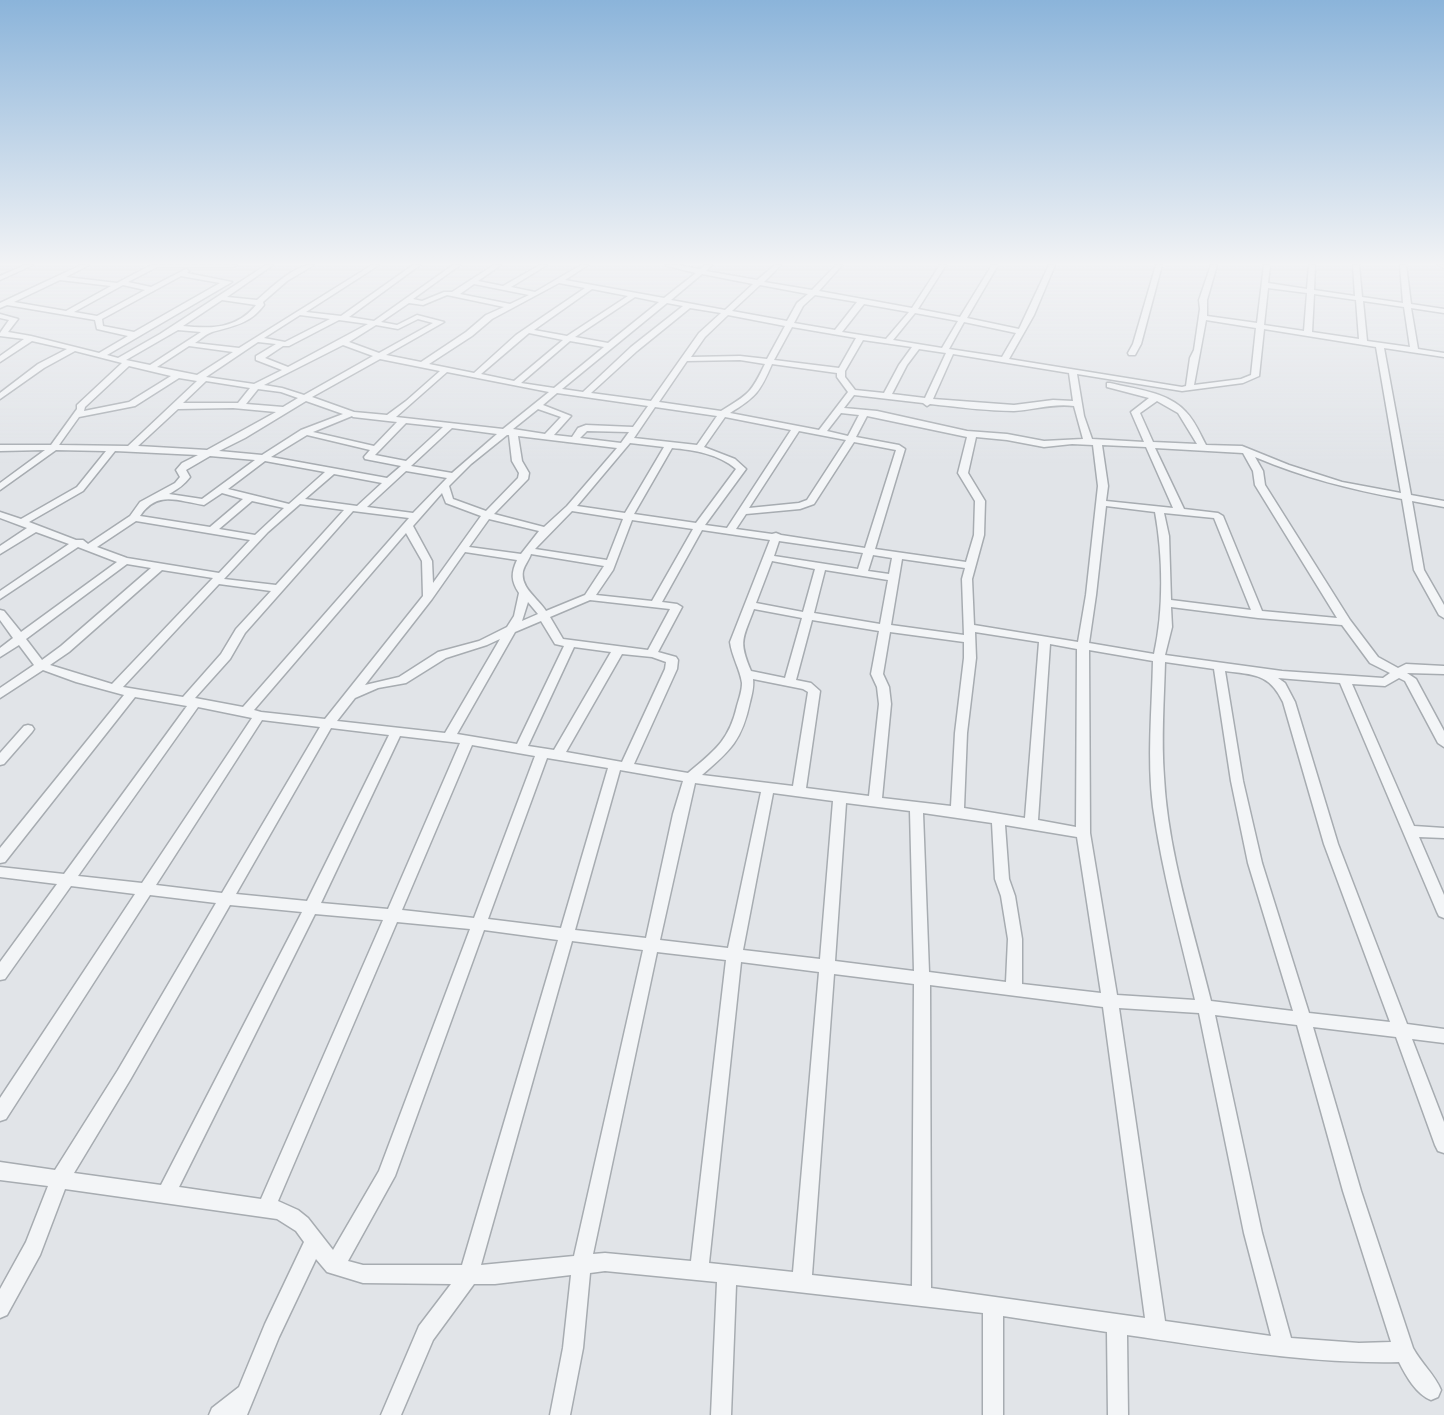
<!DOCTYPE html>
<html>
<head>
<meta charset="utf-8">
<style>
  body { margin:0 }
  canvas { display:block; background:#e1e4e8 }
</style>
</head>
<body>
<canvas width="1444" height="1415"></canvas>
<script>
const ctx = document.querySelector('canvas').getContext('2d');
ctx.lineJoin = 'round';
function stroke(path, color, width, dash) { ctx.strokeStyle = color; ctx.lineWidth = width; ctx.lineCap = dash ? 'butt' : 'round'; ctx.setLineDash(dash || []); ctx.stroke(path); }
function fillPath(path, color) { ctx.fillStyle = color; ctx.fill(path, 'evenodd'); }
const minor = new Path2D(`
  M25,265H33L0,280V276Z
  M81,265H89L66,277L117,283L151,265H237L234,267H157L128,282L151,287L186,269L189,271L187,273L232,282L107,355L118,358L160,334L266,265H273L227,297L257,300C271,288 296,263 314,265L287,281L263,302L264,305C250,324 233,326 212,332C206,334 201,339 195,343L239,348L372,265H379L306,312L341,316L413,265H420L349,317L374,321L453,265H460L413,299L422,301L444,292H452L494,265H501L478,281L503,286L540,265H547L511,287L535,292L581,265H588L565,280L664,298L696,273L667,266L666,265H677L700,269L705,265H712L706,271L757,280L775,265H781L764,282L812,290L836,265H842L819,291L912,308L940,265H946L918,309L960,317L992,265H998L967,318L1019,329L1049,265H1055L1034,315L1009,359L1182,387L1186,386L1190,358L1194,350L1200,309L1199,300L1211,265H1217L1207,300V316L1257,323L1264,265H1270L1268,283L1307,289L1309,265H1315L1314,290L1355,296L1353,265H1359L1362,297L1403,303L1400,265H1406L1411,304L1444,309V313L1411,308L1418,349L1444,353V357L1384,348L1411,495L1444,501V507L1412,501L1424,570L1444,605V618L1439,615L1414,570L1402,499C1349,489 1305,478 1255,457L1263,471L1265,485L1350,620L1378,657L1398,668L1406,664L1444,666V674L1407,673L1416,679L1444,731V747L1438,743L1405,681L1399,678L1385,686L1352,684L1414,826L1444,828V838L1419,837L1444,895V918L1439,916L1437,912L1340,683L1278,678L1285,683L1295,702L1338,844L1407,1024L1444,1029V1043L1412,1039L1444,1122V1153L1438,1151L1435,1145L1396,1037L1313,1027L1361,1191L1413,1348C1421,1363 1435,1375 1441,1390L1438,1397L1431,1400C1416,1394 1406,1376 1399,1362C1307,1364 1217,1348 1127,1335L1128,1415H1108L1107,1332L1003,1316V1415H983V1313L736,1285L731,1415H711L717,1282L605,1271L590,1273L583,1348L570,1415H550L563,1348L571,1275L495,1284H474L433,1340L401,1415H381L419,1326L451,1284L363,1283L327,1272L316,1259L279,1337L247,1415H209L212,1408L239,1387L265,1324L304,1242L296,1231L277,1219L65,1189L40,1255L7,1315L0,1318V1289L26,1242L48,1186L0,1180V1162L55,1170L118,1070L216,903L150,895L6,1119L0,1121V1098L135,894L71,886L5,979L0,980V962L57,884L0,877V867L64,874L187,706L135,697L5,862L0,863V848L124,695L76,682L43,670L0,698V688L34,665L19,645L0,657V648L13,638L0,620V610L4,611L21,632L117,562L78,547L0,599V591L69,544L36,532L0,554V546L27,528L0,518V512L21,519L77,487L106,451L56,450L0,490V483L45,450L0,451V445H51L77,409V405L122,363L75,351L44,368L0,399V393L38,364L67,349L32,341L0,362V356L24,339L0,336V333L9,320L0,318V314L18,319L8,332L31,336L99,353L128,336L97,329L95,320L7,305L0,308V303ZM702,274L753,284L725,310L671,300ZM181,276L220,283L134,332L103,326L102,319ZM60,280L111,286L66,311L14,302ZM559,283L585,288L516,335L474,373L429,364L472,336L492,319ZM474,284L529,295L510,304L460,294ZM123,285L145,290L97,316L74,312ZM760,285L808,294L797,303L787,321L732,311ZM1268,288L1307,293L1304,331L1264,325ZM592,289L628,296L567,336L534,330ZM1314,294L1356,300L1359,339L1312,332ZM447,295L504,307L486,315L466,332L421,362L386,355L444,322L417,315L397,325L381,322L409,303L423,305ZM815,295L857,302L835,330L794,323L803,306ZM635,297L659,302L608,343L575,337ZM222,300L256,305C237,329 211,329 183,326ZM1363,301L1404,307L1410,347L1367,341ZM667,303L683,306L631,347L583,392L562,389ZM864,304L909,312L886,339L842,332ZM690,308L721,313L699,333L651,401L591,393L637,351ZM915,313L958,321L942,348L893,340ZM300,315L330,319L285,342L264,338ZM728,315L785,326L767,359L740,356L691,357L705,337ZM418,319L433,323L379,353L349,342L376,325L398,329ZM339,320L368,324L288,367L265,358L283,346H289ZM1206,320L1256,328L1251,375L1241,379L1194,385ZM964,322L1016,333L1002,357L949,349ZM792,327L856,338L839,368L774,360ZM1264,329L1376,347L1401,493L1342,482L1289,465L1242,446L1206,445C1200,434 1195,421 1186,412C1169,392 1134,389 1110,383H1107V387L1149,398L1131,412L1144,442L1092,439L1084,416L1077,374L1182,391L1243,383L1259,376ZM178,330L201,332L150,365L126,360ZM529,333L563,340L514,381L481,374ZM863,340L912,347L899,365L884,393L855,390L845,377V371ZM570,341L604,347L554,388L521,383ZM258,342L276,344L256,356V360L282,370L254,384L206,377ZM343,345L373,356L304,395L282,388L264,385ZM189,346L233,352L197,375L157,367ZM919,349L946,353L925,398L892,394L907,365ZM953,354L1069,373L1073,401L1053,400L1014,405L933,399ZM380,359L440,371L406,401L387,415L354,412L312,397ZM740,360L765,364C751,393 749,394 721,411L659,402L687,361ZM772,364L837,373V377L848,392L819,430L730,413C756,397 760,392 772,364ZM129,366L171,376L129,402L84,411L85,407ZM447,372L549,392L503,429L396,417ZM179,378L197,381L128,446L59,445L79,417L135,406ZM206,381L250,388L238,403H183ZM258,389L281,392L298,398L283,407L246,404ZM557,393L648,406L633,427L586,425L578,428L572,437L554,435L571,416L543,405ZM854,395L923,403L927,406L930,404C958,407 986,411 1014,411C1035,410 1053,403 1074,406L1083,439L1044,441L1007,434L967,431L877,411L844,408ZM306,401L343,414L301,430L262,455L219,451L245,438ZM1157,401L1178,413L1197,444L1153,442L1140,413ZM655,407L717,416L697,445L634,438ZM233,408L276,412L207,450L138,446L178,409ZM538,409L561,417L545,434L513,429ZM841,413L859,415L848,436L827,431ZM352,416L353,417L397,422L374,446L313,432ZM867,416L967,437L958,473L975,501L974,535L966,562L875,549L905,449L899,445L856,437ZM725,417L791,430L727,528L705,525L746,469L735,459L704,447ZM406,423L443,427L406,461L375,455ZM452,428L497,434L452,473L411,466ZM587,431L629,432L621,443L580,438ZM799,431L846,440L807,500L799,503L749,508ZM307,435L370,450L364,457L365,459L401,466L387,478L271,457ZM507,435H509L512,461L519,473L518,478L486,511L453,499L449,486L471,464ZM518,436L617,448L567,506L544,527L494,514L528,479L529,473L522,461ZM976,437L1007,440L1044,447L1072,444L1093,445L1098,486L1086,595L1078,642L974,625L972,579L984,535L985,501L968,473ZM854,442L896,450L865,548L781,535L776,533L772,534L736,529L746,514L800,509L814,504ZM630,443L664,447L625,513L577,506ZM1102,445L1146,447L1173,508L1106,501L1108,486ZM672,448C694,450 719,454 736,469L696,523L634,514ZM1155,448L1243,453L1253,471L1255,485L1337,618L1262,611L1223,516L1218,513L1184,509ZM115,451L198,455L182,463L176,470L180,477L175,483L140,502L130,516L88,544L83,540H76L29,522L83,491ZM210,456L255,460L202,499L169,494C178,489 184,485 190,477L186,470ZM265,461L325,472L289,504L228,489ZM406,471L447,478L413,513L367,507ZM334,474L382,483L357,506L305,499ZM222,493L243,499L210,527L140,516C157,490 178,501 204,505ZM442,493L446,503L481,516L433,583L432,561L413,526ZM252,501L284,508L255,535L219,529ZM300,504L344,510L276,585L224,579L268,532ZM1106,506L1155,512C1163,556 1164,610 1154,654L1089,643L1096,595ZM353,511L409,518L243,707L195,698L230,659L245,633ZM572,511L623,519L607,560L535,549ZM1164,513L1214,518L1251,610L1171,600L1169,536ZM489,519L539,531L521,554L469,547ZM632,520L693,529L652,601L596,595L613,570ZM136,521L250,540L219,573L127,558L97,547ZM702,530L770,540L730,642C732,657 740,669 742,683C742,691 739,699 737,706C729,741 714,751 688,773L634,764L677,669L678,660L676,657L658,652L682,607L677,604L662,602ZM406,533L422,561L423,596L325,719L261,712L254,710ZM779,541L863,553L858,569L774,556ZM465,552L517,560C511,573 511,581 519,593L514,616L507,627L479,641L438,652L399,677L365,685L432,599ZM531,554L604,566L585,595L546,611C538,598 520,588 523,571C525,564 529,560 531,554ZM873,555L892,558L889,574L868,571ZM902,559L965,568L962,579L964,635L891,625ZM772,561L815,569L803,612L756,603ZM127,564L151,568L61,646L42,660L26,639ZM162,570L213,578L112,684L50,665L69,652ZM825,570L888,580L880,624L814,613ZM219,584L271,591L236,629L221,654L183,697L123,687ZM590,600L670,609L648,650L563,639L550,617ZM528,602L538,614L522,621ZM1171,607L1258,618L1342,625L1370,663L1390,673L1383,678L1282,671L1165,655L1172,627ZM754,609L802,618L785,678L751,671C738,640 743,639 754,609ZM812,620L879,631L871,674L877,687L879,704L869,796L806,788L820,691L811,683L796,680ZM541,621L555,644L564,646L517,744L457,734L515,632ZM890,632L964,642V658L955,733L951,806L882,798L891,704L889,687L883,674ZM975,632L1039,642L1025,818L964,808L967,733L976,658ZM500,639L445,733L337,721L355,698L378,688L406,683L446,658L487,645ZM1050,644L1077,649L1076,827L1038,820ZM574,647L611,652L554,750L528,746ZM1089,650L1153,661C1152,709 1147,759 1153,807C1162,872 1180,936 1195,1000L1117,995L1090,833ZM622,654L652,657L666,662L665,669L622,762L566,752ZM1165,662L1214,669L1231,781L1248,863L1293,1011L1211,1001C1193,928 1168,853 1164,777C1161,739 1164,700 1165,662ZM1225,671C1254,675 1269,673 1283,702L1324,844L1390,1022L1309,1013L1262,863L1243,781ZM753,679L803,689L808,692L793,786L702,775C731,750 742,740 750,702C752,694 754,687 753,679ZM198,707L252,718L142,883L78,876ZM262,720L320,727L222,893L156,885ZM331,728L389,735L307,901L236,894ZM400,736L460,743L388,909L321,903ZM472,745L535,756L474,918L402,910ZM547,758L608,768L561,928L488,919ZM620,770L683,781L673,814L646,938L575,930ZM695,783L761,792L728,948L660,940ZM773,793L833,801L820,959L743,950ZM846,803L910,811L914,971L835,961ZM923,813L992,823L995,879L1001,896L1008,939L1006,982L929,972ZM1005,825L1077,837L1101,993L1022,984V939L1015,896L1009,879ZM230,905L302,912L161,1185L74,1173L130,1080ZM315,914L383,920L261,1199L179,1187ZM397,922L470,929L379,1171L333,1250L308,1218L298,1210L278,1201ZM484,930L558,940L462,1265H363L348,1261L395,1176ZM572,941L643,950L574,1256L481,1265ZM657,952L726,960L691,1261L605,1253L593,1254ZM741,962L819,972L793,1272L709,1263ZM834,974L914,984L912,1286L812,1275ZM930,985L1103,1007L1145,1318L931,1288ZM1119,1008L1199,1013L1244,1233L1271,1336L1165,1321ZM1215,1015L1297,1025L1343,1191L1391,1342L1359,1343L1291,1338L1262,1233Z
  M1156,265H1162L1141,344L1135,355H1129L1128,353L1133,344Z
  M1438,265H1444V268Z
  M28,725L32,726L34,729L32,732L4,764L0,765V753L24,726Z`);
stroke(minor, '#a7acb1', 3);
fillPath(minor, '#f3f5f7');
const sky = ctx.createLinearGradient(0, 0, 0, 463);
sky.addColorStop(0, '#8bb4da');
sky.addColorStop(0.57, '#f2f3f5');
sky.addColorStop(1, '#f2f3f500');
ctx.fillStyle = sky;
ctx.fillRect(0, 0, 1444, 463);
</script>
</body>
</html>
